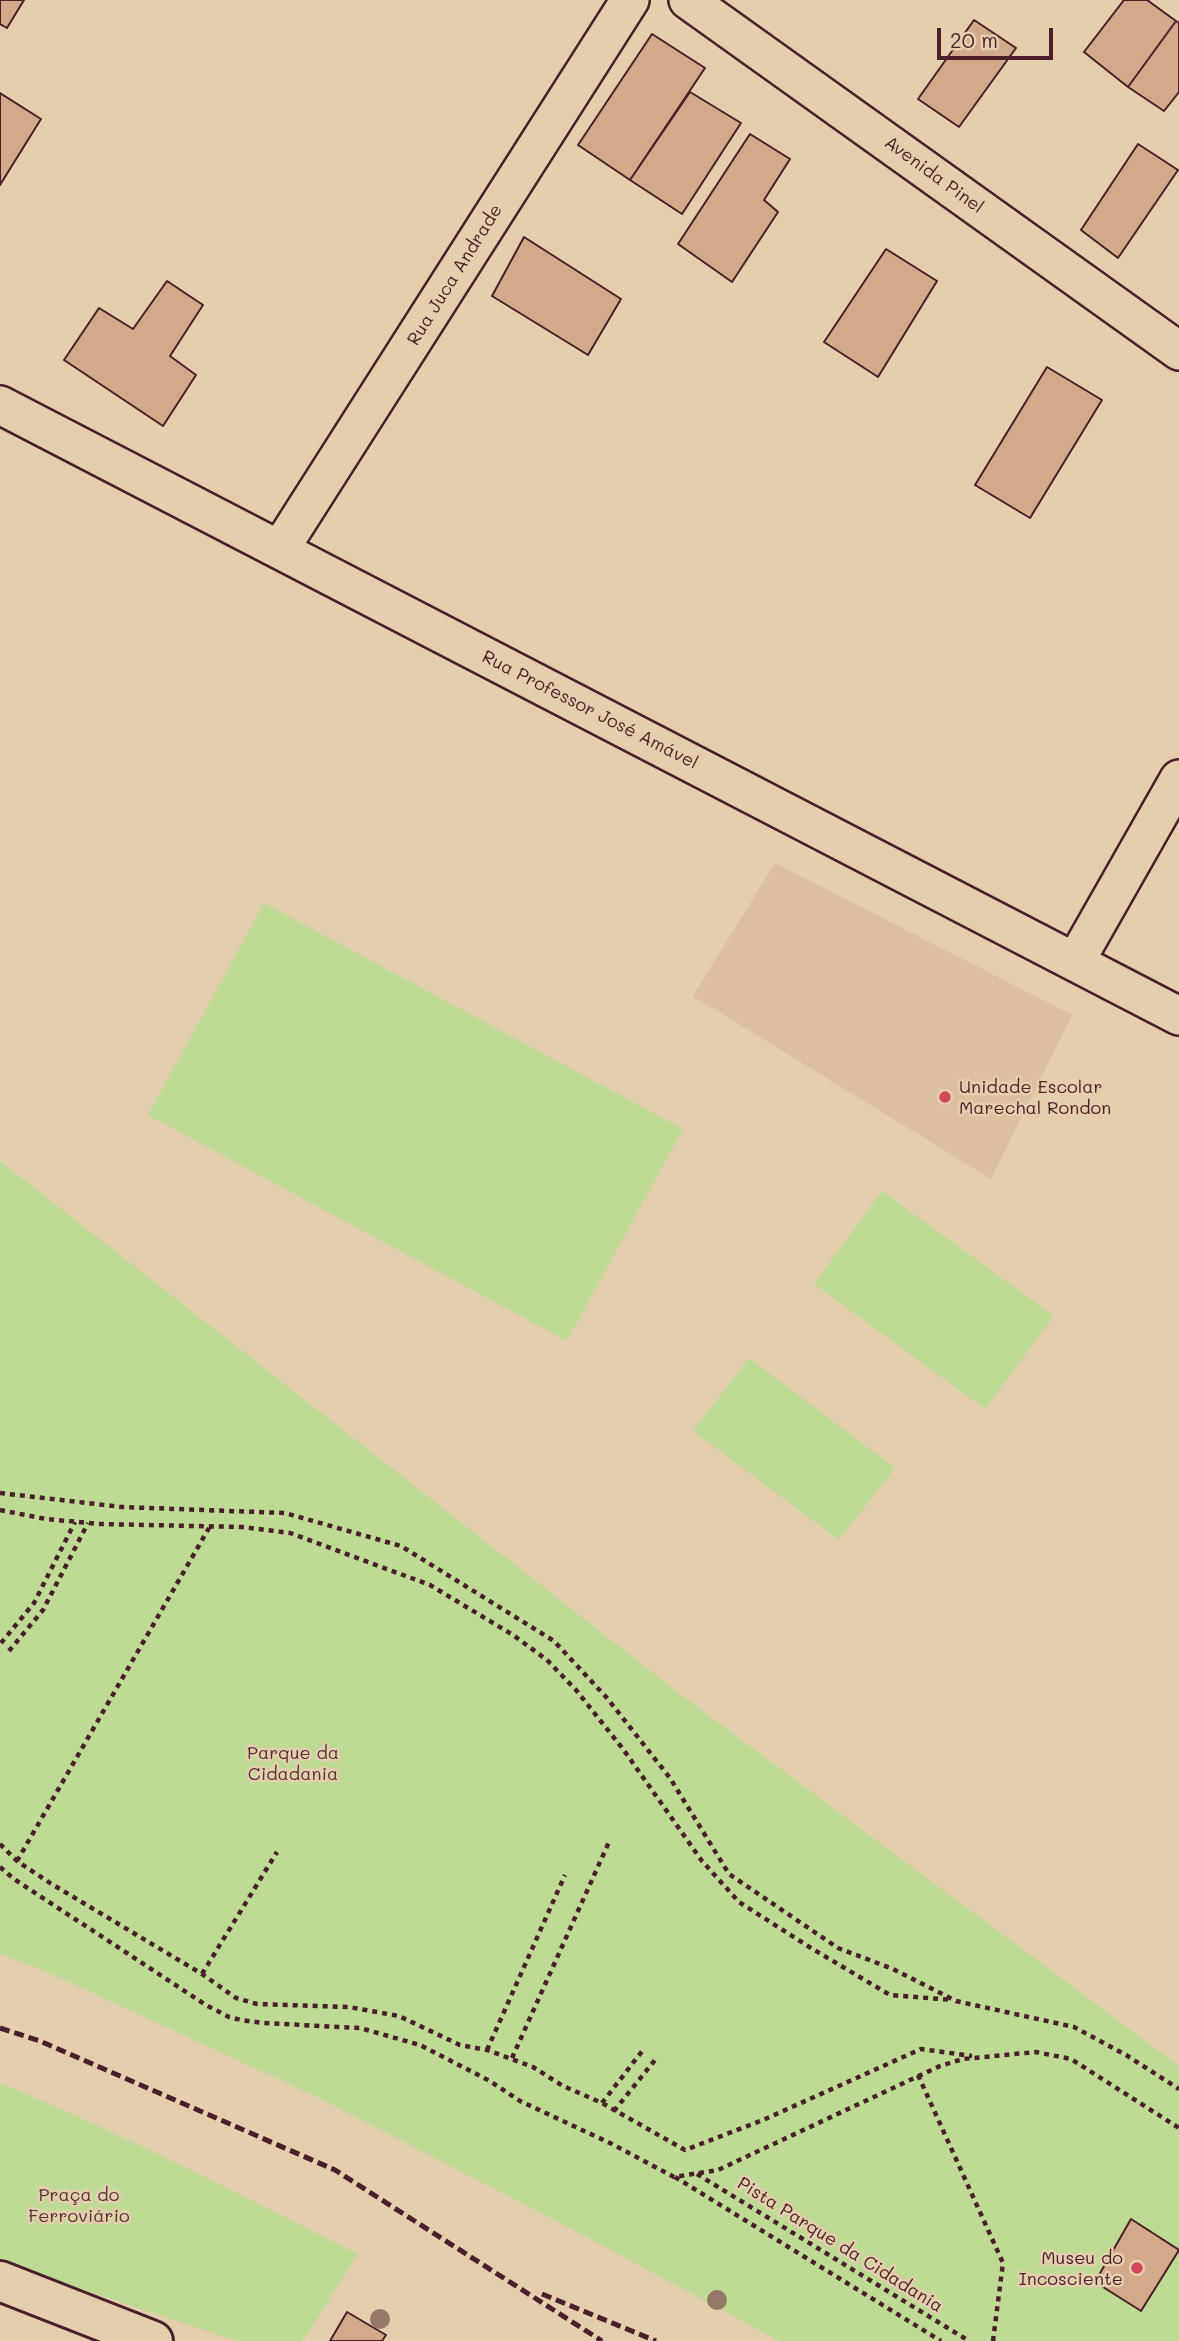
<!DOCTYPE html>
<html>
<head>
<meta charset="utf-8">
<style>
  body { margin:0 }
  #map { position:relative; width:1179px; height:2341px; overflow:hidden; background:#e4cead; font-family:Mali,sans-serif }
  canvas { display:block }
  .scale { position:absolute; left:937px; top:28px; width:116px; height:32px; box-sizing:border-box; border:4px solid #4a1f2b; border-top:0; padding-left:9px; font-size:21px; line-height:24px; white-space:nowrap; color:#4a1f2b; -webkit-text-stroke:5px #e4cead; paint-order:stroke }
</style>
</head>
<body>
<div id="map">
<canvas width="1179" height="2341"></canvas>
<div class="scale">20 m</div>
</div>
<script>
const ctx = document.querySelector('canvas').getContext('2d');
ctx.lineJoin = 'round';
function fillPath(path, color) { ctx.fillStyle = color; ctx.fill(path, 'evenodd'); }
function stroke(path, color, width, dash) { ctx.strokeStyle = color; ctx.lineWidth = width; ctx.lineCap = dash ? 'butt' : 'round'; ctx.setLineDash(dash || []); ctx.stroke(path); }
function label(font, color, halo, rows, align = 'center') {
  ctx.font = font + ' Mali,sans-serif'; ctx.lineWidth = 5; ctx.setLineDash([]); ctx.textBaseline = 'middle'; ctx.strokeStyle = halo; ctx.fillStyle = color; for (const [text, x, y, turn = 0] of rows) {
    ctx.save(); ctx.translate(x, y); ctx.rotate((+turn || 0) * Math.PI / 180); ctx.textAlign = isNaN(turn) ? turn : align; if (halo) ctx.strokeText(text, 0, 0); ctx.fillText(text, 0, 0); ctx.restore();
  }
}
fillPath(new Path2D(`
  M775,863L1072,1015L991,1179L693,996Z`), '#dcc0a0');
fillPath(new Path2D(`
  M264,903L683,1129L567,1341L148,1115Z
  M0,1161L676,1691L1179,2066V2341H779L570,2228L319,2098L45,1971L0,1954Z
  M882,1191L1054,1316L985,1409L814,1284Z
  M749,1358L895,1468L839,1540L693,1431Z
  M0,2083C122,2133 240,2195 358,2254L303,2341H237L0,2262Z`), '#bedb93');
const building = new Path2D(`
  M0,0H24L7,28L0,24Z
  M1124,0H1147L1176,21L1128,87L1084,52Z
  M974,20L1016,48L959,127L918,99Z
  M1176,21L1179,23V92L1164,111L1128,87Z
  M652,34L705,68L630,180L578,145Z
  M690,92L741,123L682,214L630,180Z
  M0,93L41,119L0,185Z
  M750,134L790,159L764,200L778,212L732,282L678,244Z
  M1138,144L1178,170L1118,258L1081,230Z
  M524,237L621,299L588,355L492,296Z
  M886,249L937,281L878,377L824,342Z
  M167,281L203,305L170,356L196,375L163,426L64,360L99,308L133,329Z
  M1047,367L1102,400L1030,518L975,485Z
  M1131,2219L1179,2250L1141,2311L1095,2282Z
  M347,2312L386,2335L382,2341H330Z`);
fillPath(building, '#d3aa89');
stroke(building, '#4a1f2b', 2);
const minor = new Path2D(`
  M688,0L1179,351
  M0,405L1179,1016
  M280,549L630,0
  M1075,962L1179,779`);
const major = new Path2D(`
  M0,2281L153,2341`);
stroke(minor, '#4a1f2b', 42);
stroke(major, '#4a1f2b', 44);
stroke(new Path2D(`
  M0,1493L122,1507L285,1513L401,1546L554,1641L607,1698L670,1778L729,1874L838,1948L893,1969L956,2001L1074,2027L1126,2055L1179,2089
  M0,1510L46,1519L100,1524L242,1527L290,1533L430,1585L513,1635L547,1660L576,1690L623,1749L702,1861L739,1902L811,1948L890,1995L953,2000
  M1,1643L34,1603L75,1522
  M9,1651L43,1610L88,1523
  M0,1844L17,1861L50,1883L202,1974L236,1998L257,2004L349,2007L399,2016L460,2045L487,2050L533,2067L563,2086L602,2103L685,2150L763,2120L921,2049L972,2056
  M17,1861L209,1528
  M0,1867L14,1879L206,2005L229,2017L241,2020L263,2023L360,2028L420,2045L490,2081L520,2101L612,2144L674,2177L718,2170L940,2066L963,2059L1036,2052L1071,2059L1179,2128
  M202,1974L277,1852
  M487,2050L565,1875
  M512,2058L609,1842
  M918,2075L1003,2263L993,2341
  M602,2103L643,2050
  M614,2111L655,2060
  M697,2174L969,2341
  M675,2177L941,2341`), '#4a1f2b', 4.5, [5, 5]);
stroke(minor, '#e4cead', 37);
stroke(major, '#e4cead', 38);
stroke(new Path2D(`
  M0,2028L40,2041L335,2170L602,2341
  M542,2294L656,2341`), '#4a1f2b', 5, [10, 5]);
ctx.fillStyle = '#96786b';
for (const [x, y] of [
  [717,2300],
  [380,2319]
]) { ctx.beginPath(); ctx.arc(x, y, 10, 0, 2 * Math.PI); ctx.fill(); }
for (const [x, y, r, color] of [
  [945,1097,7,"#d1495b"],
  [1137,2268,7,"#d1495b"]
]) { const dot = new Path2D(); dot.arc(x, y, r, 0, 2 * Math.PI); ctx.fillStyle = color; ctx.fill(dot); stroke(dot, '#e4cead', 2.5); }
label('18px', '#4a1f2b', '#e4cead', [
  ["Avenida Pinel",934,175,36],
  ["Rua Juca Andrade",455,275,-58],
  ["Rua Professor José Amável",590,710,27],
  ["Pista Parque da Cidadania",840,2245,32]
]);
label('18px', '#4a1f2b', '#e4cead', [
  ["Unidade Escolar",959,1087],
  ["Marechal Rondon",959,1108],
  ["Museu do",1123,2258,"right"],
  ["Incosciente",1123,2279,"right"]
], 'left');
label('18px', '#563235', '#e4cead', [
  ["Parque da",293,1753],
  ["Cidadania",293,1774],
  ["Praça do",79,2195],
  ["Ferroviário",79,2216]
]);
</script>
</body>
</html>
